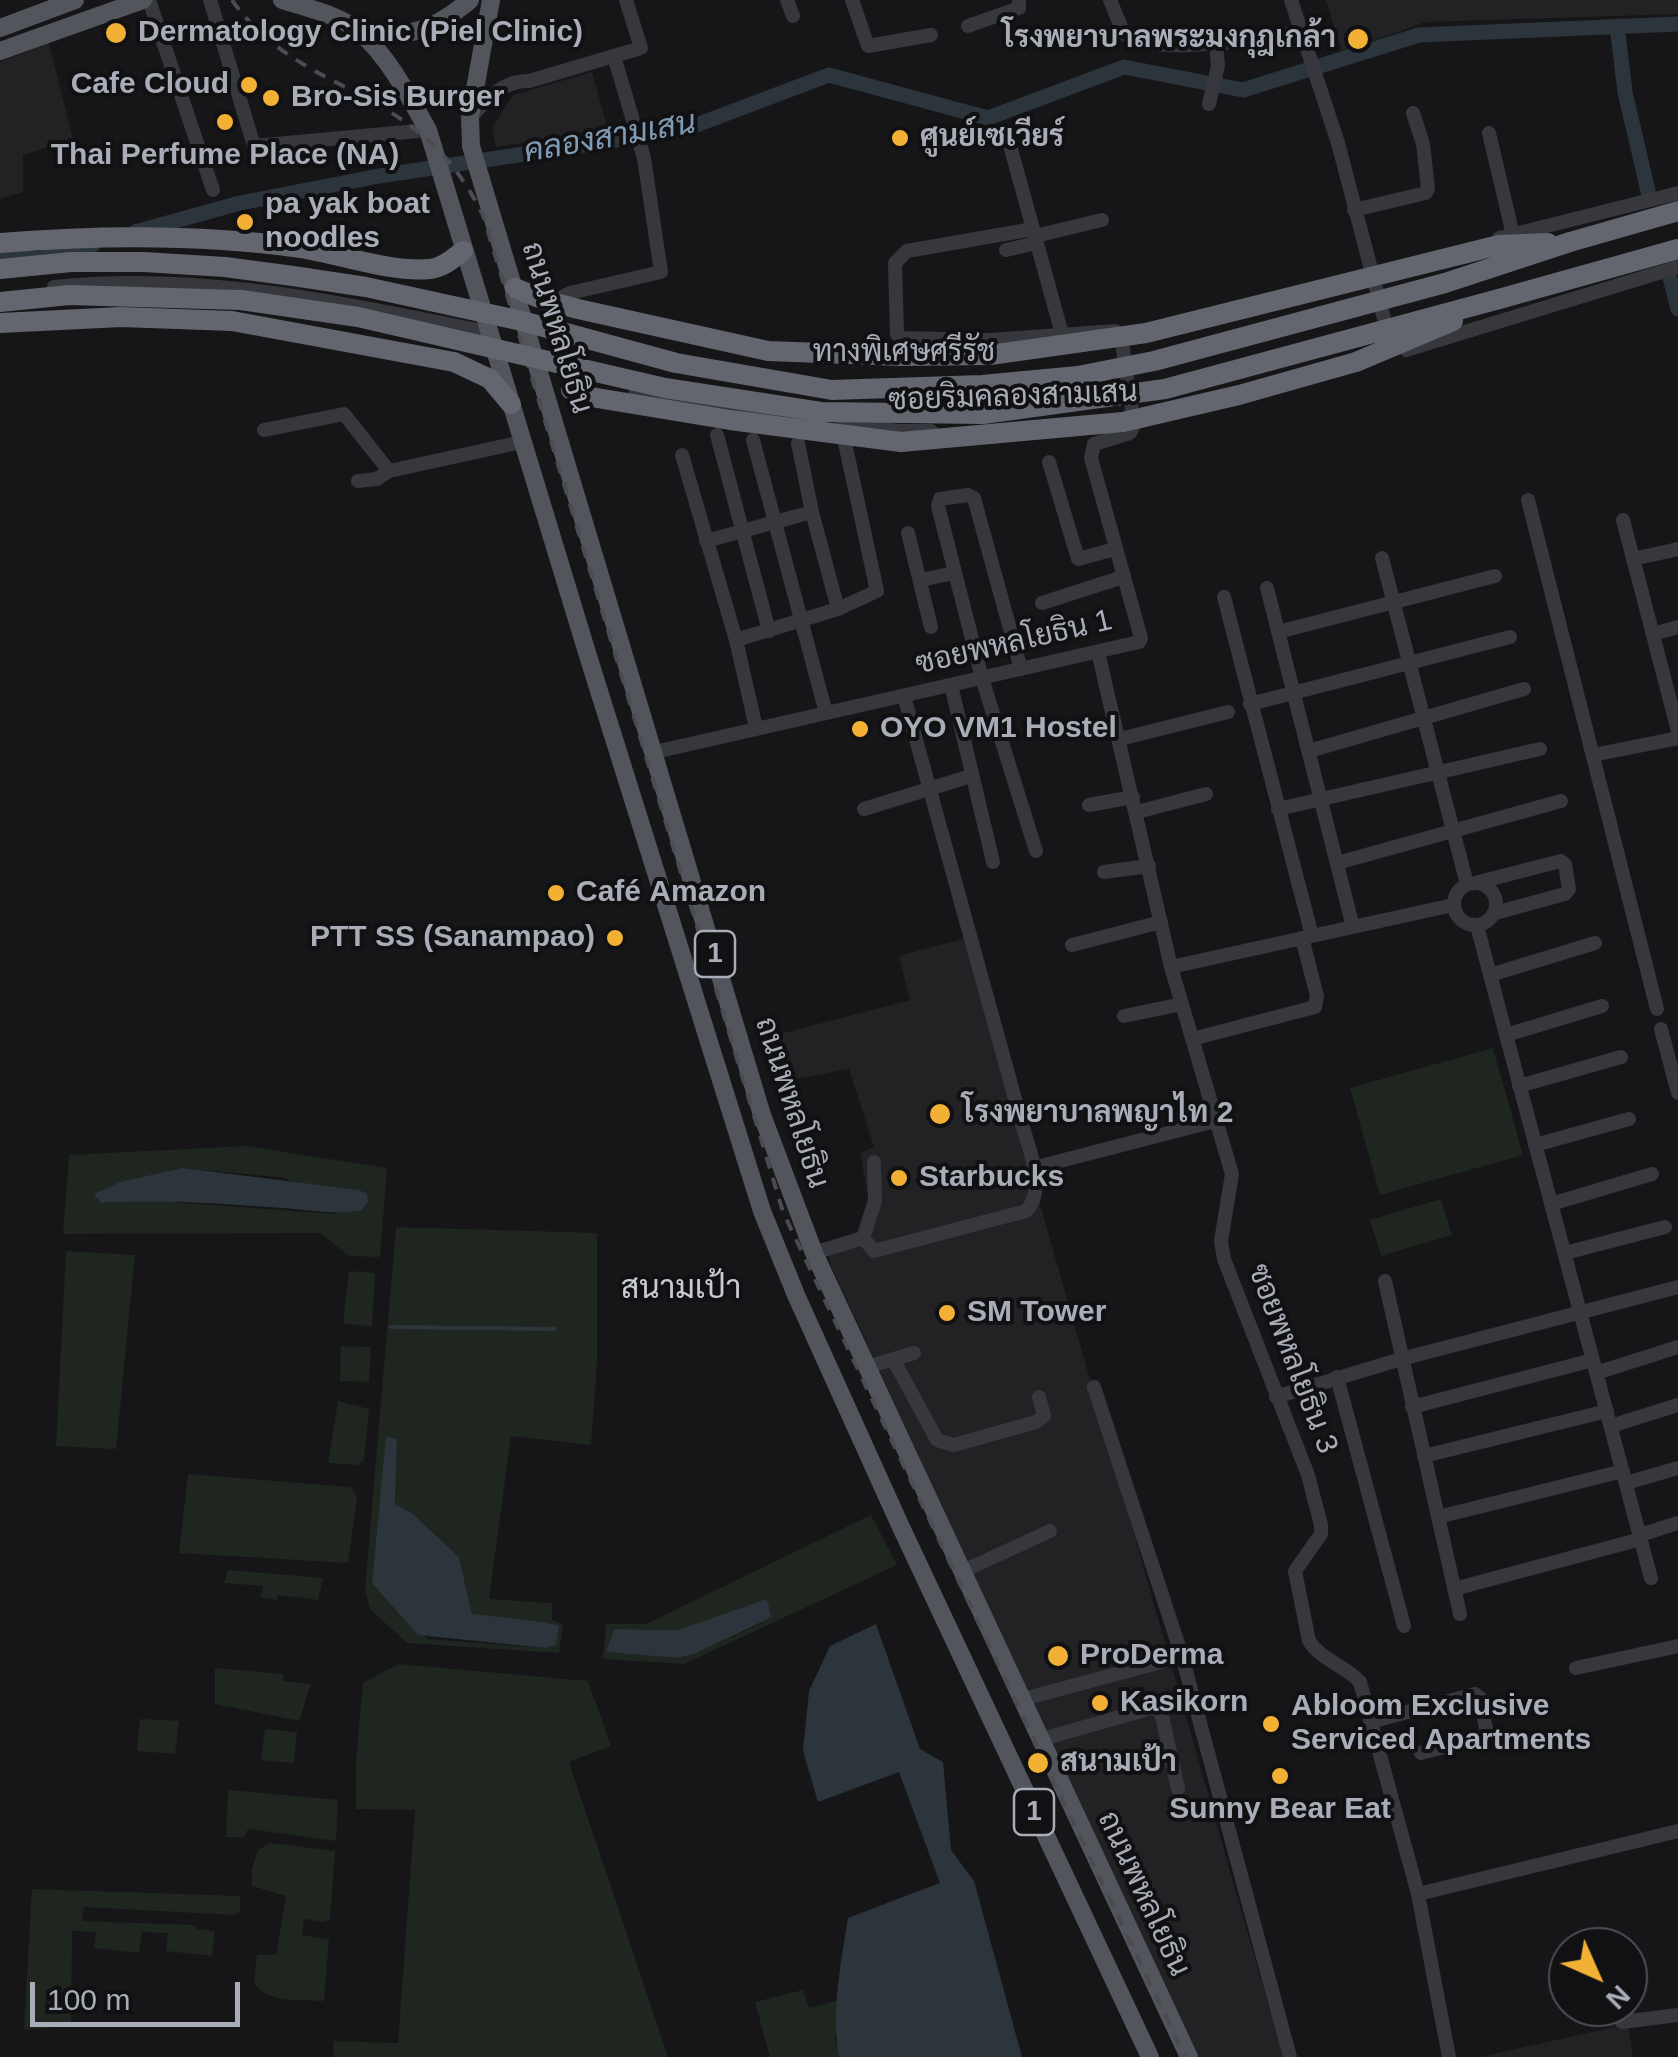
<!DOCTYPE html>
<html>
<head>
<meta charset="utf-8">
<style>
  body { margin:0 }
  #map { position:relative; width:1678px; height:2057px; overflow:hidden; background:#161618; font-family:Helvetica,sans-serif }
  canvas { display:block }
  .north { position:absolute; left:1548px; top:1927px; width:100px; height:100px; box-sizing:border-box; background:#111113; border:2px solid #4d4f55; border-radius:50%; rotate:135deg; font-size:28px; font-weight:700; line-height:40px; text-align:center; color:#a8adb8 }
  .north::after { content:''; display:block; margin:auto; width:35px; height:45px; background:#f2b134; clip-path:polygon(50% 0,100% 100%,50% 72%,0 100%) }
  .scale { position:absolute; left:30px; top:1982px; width:210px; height:45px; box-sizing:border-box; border:5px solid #a8adb8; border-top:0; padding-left:12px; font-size:30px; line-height:35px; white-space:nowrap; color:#a8adb8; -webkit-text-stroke:8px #111113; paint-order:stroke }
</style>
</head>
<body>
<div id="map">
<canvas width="1678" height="2057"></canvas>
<div class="north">N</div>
<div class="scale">100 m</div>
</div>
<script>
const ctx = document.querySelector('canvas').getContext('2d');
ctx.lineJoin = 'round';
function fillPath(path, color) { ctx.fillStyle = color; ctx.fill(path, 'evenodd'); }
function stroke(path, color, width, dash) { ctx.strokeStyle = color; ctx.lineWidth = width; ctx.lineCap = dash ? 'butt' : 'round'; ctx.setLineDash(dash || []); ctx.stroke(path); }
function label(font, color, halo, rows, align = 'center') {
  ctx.font = font + ' Helvetica,Sarabun,sans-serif'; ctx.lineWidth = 8; ctx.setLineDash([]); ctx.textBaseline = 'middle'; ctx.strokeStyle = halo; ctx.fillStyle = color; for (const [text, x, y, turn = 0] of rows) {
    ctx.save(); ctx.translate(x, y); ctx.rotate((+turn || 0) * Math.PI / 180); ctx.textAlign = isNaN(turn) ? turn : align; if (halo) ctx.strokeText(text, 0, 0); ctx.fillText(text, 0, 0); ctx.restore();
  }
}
fillPath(new Path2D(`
  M1326,0H1678V14L1425,22L1342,52Z
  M49,43L73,139L23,155V192L0,199V62Z
  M592,72L608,129L496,147L492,128L513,95Z
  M973,936L1040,1204L1283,2057H1197L832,1268L824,1243L856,1237L870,1207L860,1153L874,1147L849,1069L792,1080L776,1035L910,1000L899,956Z
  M1628,2024L1633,2057H1480Z`), '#222225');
fillPath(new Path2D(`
  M1493,1048L1523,1155L1380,1195L1350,1088Z
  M245,1146L387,1168L380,1257L349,1256L320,1233L63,1234L69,1155ZM183,1168L286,1178L336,1214L142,1200L101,1203Z
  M1441,1199L1452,1235L1381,1256L1370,1220Z
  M396,1227L597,1233V1363L591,1445L511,1436L489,1599L552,1603V1620L563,1624L559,1653L407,1643L370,1609L365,1589ZM397,1439L395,1504L413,1514L459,1557L472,1615L544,1622L556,1645L546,1648L428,1639L372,1582Z
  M66,1251L135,1255L116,1449L56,1446Z
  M349,1271L375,1273L372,1327L343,1323Z
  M341,1346L371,1347L369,1382L340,1381Z
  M338,1401L369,1409L364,1460L358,1465L328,1463Z
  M188,1474L351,1487L357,1497L348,1563L179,1553Z
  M871,1515L897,1565L684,1664L603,1659L606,1624H646ZM764,1622L694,1654L677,1658L607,1652L614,1629L678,1630Z
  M228,1570L323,1578L318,1600L278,1595L277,1600L261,1598L263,1586L224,1583Z
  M398,1664L588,1681L611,1746L569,1762L668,2057H333L334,2041L398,2043L415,1810L356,1809V1761L363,1683Z
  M215,1668L283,1674V1681L311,1684L299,1721L215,1704Z
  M140,1719L179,1721L175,1754L137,1751Z
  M265,1729L297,1732L294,1763L261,1760Z
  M228,1790L338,1800L336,1841L248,1829L244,1837H226Z
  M270,1843L335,1851L330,1919L324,1922L304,1919L302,1935L329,1939L324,2001C301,1999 268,2004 254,1983L257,1955H276L286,1896L252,1886V1869L258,1850Z
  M32,1889L240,1896V1910L235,1915L84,1907L82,1921L194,1925L197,1929L215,1931L212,1956L166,1951L168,1933L142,1932L139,1953L94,1948L96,1932L72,1931L71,2026L24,2030Z
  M803,1990L809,2008L840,2000L835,2039L839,2057H770L755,2002Z`), '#1e261f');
fillPath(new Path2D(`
  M183,1168L359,1190L367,1194L368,1202L362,1210C334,1215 310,1210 283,1208C223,1204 161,1199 101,1203L94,1194L120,1182Z
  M386,1437L397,1439L395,1504L413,1514L459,1557L472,1614L544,1622L559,1626L556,1645L546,1648L418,1635L372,1583Z
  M767,1599L771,1616L764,1621L694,1654L677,1658L606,1652L614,1629L678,1630Z
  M876,1624L920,1749L943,1762L951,1850L974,1881L1022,2057H839C831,2013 841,1962 848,1918L940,1883L899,1772L818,1802L803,1751L809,1691L830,1646Z`), '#2c353c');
stroke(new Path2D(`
  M391,1327L555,1329`), '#2c353c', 4);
stroke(new Path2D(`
  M1617,26L1625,92L1648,191
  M135,232L240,203L379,176L683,130L829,75L988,118L1124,67L1243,90L1419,35L1678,24
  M0,256L38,259L94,244
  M1670,278L1678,309`), '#2c353c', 15);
stroke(new Path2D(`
  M149,0L213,190
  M210,0L254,146L428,130
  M787,0L793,16
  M852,0L868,46L931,35
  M1110,0L1124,34C1157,58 1264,37 1304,31
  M1291,0L1338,143L1388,334
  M968,26L1019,8V0
  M1209,104L1218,66L1216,44
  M471,117C487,99 503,80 529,81L641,48L626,0
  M1006,131L1062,334
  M1489,133L1513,235
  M1354,210L1426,193L1428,188L1423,144L1413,113
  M1033,229L907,251L895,263L897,334L901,338L991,340L1115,331L1121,336L1134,424
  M1035,236L1102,220
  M1499,238L1678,193
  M1006,250L1037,243
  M54,287C202,271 344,304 488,332
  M553,302L570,293L661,272L644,158L614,56
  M1406,350L1678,267
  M635,394L772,416
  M843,425L899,431H931
  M264,430L344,414L389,471L522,442
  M717,435L769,631
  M753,440L826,713
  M798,443L812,512L838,609
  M682,455L736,640L756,728
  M1049,462L1078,559L1115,549
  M358,481L377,479L389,471
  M1528,500L1657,1009
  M1623,520L1678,731
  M908,533L931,627
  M706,541L812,512
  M1382,558L1467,884
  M1633,559L1678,549
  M921,580L954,573
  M1267,588L1353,927
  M1224,597L1312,936
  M1042,603L1123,577
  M1278,632L1495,576
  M1653,634L1678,627
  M736,640L838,609L877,591L845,443
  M1098,652L1171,967L1232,1174L1221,1241L1224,1259L1308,1475L1321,1525V1534L1295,1571L1309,1641C1322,1661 1345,1665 1360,1682L1418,1894L1449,2057
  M1021,669L974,498L968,495L940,499L938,506L982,678L1036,851
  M951,685L993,862
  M1250,704L1510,637
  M1120,739L1228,712
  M1309,751L1524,689
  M655,752L1139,642L1141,638L1091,458L1094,444L1130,433L1134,425
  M1593,755L1678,738
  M1089,805L1133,797
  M864,809L971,776
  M1278,809L1540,749
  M1137,812L1206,794
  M1337,863L1561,801
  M1104,872L1149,866
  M1454 904a21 21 0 1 1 42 0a21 21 0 1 1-42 0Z
  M1475,883L1561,861L1565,864L1569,889L1565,894L1495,913
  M1477,926L1651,1578
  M1072,945L1161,922
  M1171,967L1453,905
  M1490,975L1595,943
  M1124,1016L1182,1004
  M1661,1029L1678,1093
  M1506,1035L1602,1006
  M1192,1039L1315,1007L1317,996L1302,938
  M1519,1086L1621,1057
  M1535,1145L1629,1119
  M1033,1168L1215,1121
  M1551,1204L1652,1174
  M863,1238L874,1251L1026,1211C1047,1189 1029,1150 1022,1124L904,696
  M814,1253L863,1238L875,1201L874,1162
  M1565,1253L1665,1227
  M1385,1281L1460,1614
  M893,1359L937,1440L954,1445L1036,1422L1044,1416L1039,1397
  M867,1367L914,1353
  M1596,1373L1678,1347
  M1337,1377L1404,1626
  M1094,1387L1182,1656L1290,2057
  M1276,1397L1401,1359L1678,1287
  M1412,1407L1593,1360
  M1611,1426L1678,1405
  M1424,1456L1607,1411
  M1626,1483L1678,1468
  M1438,1517L1623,1471
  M1640,1535L1678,1523
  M961,1572L1050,1531
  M1454,1589L1641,1539
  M1576,1668L1678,1646
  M1020,1700L1161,1662
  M1370,1722L1475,1694L1480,1698L1487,1733L1484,1737L1421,1753
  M1039,1740L1155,1707L1162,1716L1178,1789
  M1418,1894L1678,1831
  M1622,2022L1678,2015`), '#37383d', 14);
stroke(new Path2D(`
  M282,0C307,8 341,15 361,33C390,59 409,97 428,130L589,659L762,1211L796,1295L900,1525L1150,2057
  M491,0L470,117L471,146L762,1115L814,1253L1189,2057
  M0,28L75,0
  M360,32C409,38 432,32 470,0
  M0,51L143,0`), '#53555c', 18);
stroke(new Path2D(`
  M1570,242L1678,211
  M0,243C100,235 201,234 301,248C340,254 391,273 430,269C443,268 453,258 463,251
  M515,288L544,300L578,309L768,351L903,356L990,355
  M1499,299L1678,249
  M0,323L121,317L232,321L454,362L490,379L511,404
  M571,390L591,397L730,420L901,442`), '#63666e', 20);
stroke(new Path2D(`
  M232,0C284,75 364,83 428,140C451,161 469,187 483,215L783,1212L1185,2057`), '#4a4c52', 4, [12, 10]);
stroke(new Path2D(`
  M0,269L71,262H144L225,267L293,276L366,287L522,321L676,363L832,390L982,385L1078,376L1154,361L1445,283L1570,242
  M0,302L69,295L241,300L358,317L665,388L821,412L983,414L1165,389L1499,299
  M990,355L1146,333L1499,245L1548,243
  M901,442L1123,422L1239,395L1356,362L1453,321`), '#63666e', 20);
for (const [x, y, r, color] of [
  [116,33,12,"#f2b134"],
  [1358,39,12,"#f2b134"],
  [249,85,10,"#f2b134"],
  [271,98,10,"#f2b134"],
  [225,122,10,"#f2b134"],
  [900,138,10,"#f2b134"],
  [245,222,10,"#f2b134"],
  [860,729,10,"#f2b134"],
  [556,893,10,"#f2b134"],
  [615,938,10,"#f2b134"],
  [940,1114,12,"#f2b134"],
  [899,1178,10,"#f2b134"],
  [947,1313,10,"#f2b134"],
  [1058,1656,12,"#f2b134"],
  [1100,1703,10,"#f2b134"],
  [1271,1724,10,"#f2b134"],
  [1038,1763,12,"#f2b134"],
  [1280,1776,10,"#f2b134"]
]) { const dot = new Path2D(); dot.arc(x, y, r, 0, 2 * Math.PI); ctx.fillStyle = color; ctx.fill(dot); stroke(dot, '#111113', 4); }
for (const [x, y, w] of [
  [715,954,40],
  [1034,1812,40]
]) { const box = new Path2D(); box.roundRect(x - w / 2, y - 23, w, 46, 8); ctx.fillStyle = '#111113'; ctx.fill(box); stroke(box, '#a8adb8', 2.5); }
label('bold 28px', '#a8adb8', null, [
  ["1",715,954],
  ["1",1034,1812]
]);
label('bold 30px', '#a8adb8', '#111113', [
  ["Dermatology Clinic (Piel Clinic)",138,33],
  ["โรงพยาบาลพระมงกุฎเกล้า",1336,39,"right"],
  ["Cafe Cloud",229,85,"right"],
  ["Bro-Sis Burger",291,98],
  ["ศูนย์เซเวียร์",920,138],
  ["Thai Perfume Place (NA)",225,156,"center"],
  ["pa yak boat",265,205],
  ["noodles",265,239],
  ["OYO VM1 Hostel",880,729],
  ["Café Amazon",576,893],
  ["PTT SS (Sanampao)",595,938,"right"],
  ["โรงพยาบาลพญาไท 2",962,1114],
  ["Starbucks",919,1178],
  ["SM Tower",967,1313],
  ["ProDerma",1080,1656],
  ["Kasikorn",1120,1703],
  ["Abloom Exclusive",1291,1707],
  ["Serviced Apartments",1291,1741],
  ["สนามเป้า",1060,1763],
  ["Sunny Bear Eat",1280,1810,"center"]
], 'left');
label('30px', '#a8adb8', '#111113', [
  ["ถนนพหลโยธิน",556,328,73],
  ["ทางพิเศษศรีรัช",904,353],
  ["ซอยริมคลองสามเสน",1013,397,-2],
  ["ซอยพหลโยธิน 1",1014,643,-13],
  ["ถนนพหลโยธิน",791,1103,72],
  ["ซอยพหลโยธิน 3",1292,1359,69],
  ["ถนนพหลโยธิน",1143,1894,65]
]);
label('italic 32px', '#7f9bb3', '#111113', [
  ["คลองสามเสน",610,138,-10]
]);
label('32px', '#c9ccd4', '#111113', [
  ["สนามเป้า",681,1289]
]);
</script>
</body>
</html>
